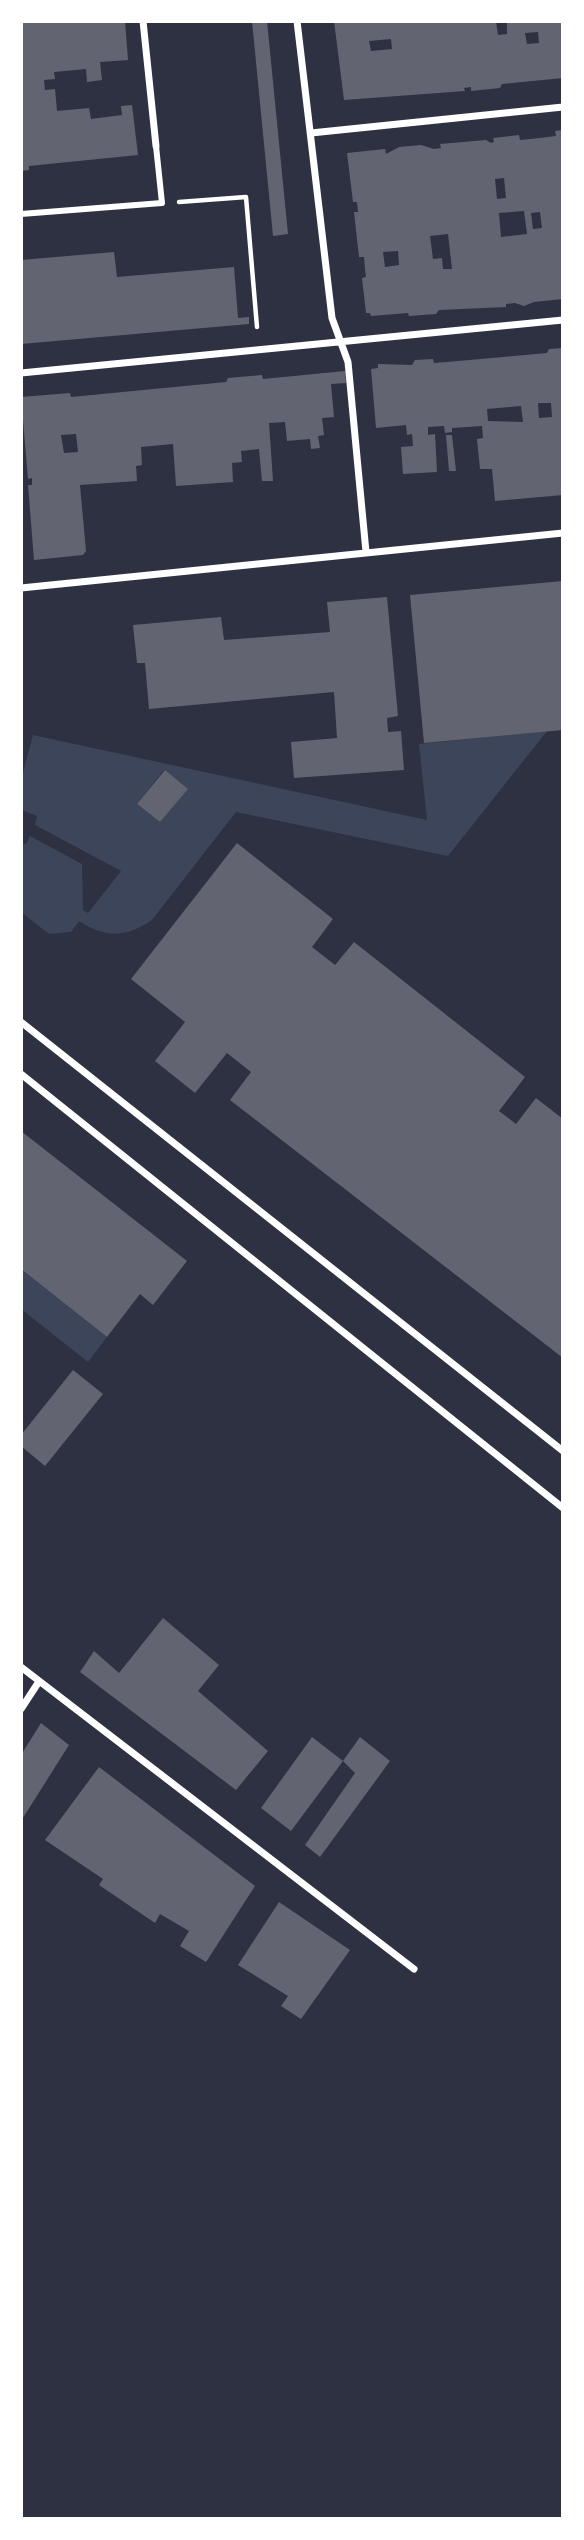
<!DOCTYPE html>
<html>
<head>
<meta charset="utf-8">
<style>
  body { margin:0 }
  #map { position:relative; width:584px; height:2540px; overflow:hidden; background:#2d3142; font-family:Ubuntu,sans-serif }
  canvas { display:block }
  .frame { position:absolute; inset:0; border:23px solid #fff; pointer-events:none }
</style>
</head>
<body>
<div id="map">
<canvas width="584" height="2540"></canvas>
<div class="frame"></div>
</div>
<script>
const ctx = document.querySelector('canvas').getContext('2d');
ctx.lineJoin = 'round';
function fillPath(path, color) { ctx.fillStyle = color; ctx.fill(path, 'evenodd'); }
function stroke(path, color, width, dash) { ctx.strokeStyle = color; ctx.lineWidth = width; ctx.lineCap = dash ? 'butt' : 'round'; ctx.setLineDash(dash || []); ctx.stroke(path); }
fillPath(new Path2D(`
  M547,731L448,856L236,812L152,920C126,938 105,938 79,921L71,932L49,934L21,912V843L26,844L30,836L82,864L83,910L88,913L121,871L35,825L37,816L21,810V780L33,735L427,820L419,744ZM164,770L187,789L160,822L137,804Z
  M21,1269L107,1337L88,1362L21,1309Z`), '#3c4559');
fillPath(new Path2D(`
  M21,21H125L128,60L100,62L102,80L87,82L86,69L54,72L55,79L44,80L45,90L55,89L57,111L89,108L91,119L122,115L121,106L132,105L138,155L29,166V170L21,171Z
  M252,21H267L288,234L273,236Z
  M334,21H496L498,35L507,34V21H563V78L502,84L500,88L471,91V87L464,88L465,91L344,100ZM538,32L539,43L527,44L525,33ZM391,39L392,49L371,51L369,41Z
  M563,130V299L534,302L524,306L515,303L506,304V307L439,310L436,314L409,316L408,313L371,316L370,313H366L362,278L366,277L365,269L364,257H359L354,212H358L357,202H353L347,153L385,149L386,154L399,147L421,145L434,149L441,148L440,144L486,140L491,143L494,142L493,138L519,135L520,140L531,139L556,136L555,131ZM504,178L506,198L497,199L495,179ZM524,211L527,234L501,237L499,213ZM540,212L542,228L533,229L531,213ZM448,234L452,269H443L442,258L433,259L430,236ZM398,251L399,265L385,267L383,252Z
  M114,252L117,277L234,267L238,318L249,317V324L21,344V260Z
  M563,348V495L495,501L492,469H480L477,439L483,438L482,426L452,428V432L445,433L444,426L428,427V435L435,434L437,472L403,474L401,447L413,446L412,434L407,435L406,425L376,428L371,369L378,368V364L412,365L415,360L433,359L434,363L447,362L547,353L549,349ZM538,403H551L552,417L539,418ZM521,406L523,422L488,421L487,409Z
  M345,371L346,383L331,384L334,417L322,418L324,435L318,436L320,448L311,449L310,439L287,441L285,422L269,423L273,481H262L259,449L241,451L242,462L232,463L233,482L176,486L173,444L141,447L142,465L136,466L137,481L80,485L86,551L83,555L34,560L28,485H32V478L28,479L21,397L70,393L71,397L226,382L228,378L262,375L263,379ZM76,434L78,452L64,453L61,435Z
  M446,435H452L456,471H449Z
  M563,581V730L424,743L410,595Z
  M387,597L398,716L387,718L388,732L401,731L404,770L294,778L291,742L337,738L334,692L149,709L145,663H137L133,625L221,617L224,640L330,632L327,602Z
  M165,770L188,789L160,822L137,804Z
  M237,843L333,919L312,947L335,965L354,942L525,1077L499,1111L516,1124L536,1098L563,1119V1358L230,1100L251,1072L227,1053L195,1093L155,1061L185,1022L131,979Z
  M21,1131L187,1261L153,1305L140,1294L107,1337L21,1269Z
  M73,1370L103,1394L45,1466L21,1446V1435Z
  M163,1618L219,1665L198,1691L268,1751L236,1790L80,1672L94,1651L119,1673Z
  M41,1723L69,1745L21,1821V1755Z
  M312,1737L343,1761L291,1831L261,1808Z
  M360,1737L390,1761L320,1857L305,1845L355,1773L343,1761Z
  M99,1767L255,1886L206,1962L180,1946L189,1931L160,1914L155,1923L99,1885L103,1879L45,1840Z
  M279,1902L350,1950L301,2019L281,2006L288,1996L238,1965Z`), '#626471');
stroke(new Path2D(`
  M179,202L246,197L257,327`), '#fff', 4.5);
stroke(new Path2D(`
  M21,214L162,203L156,146`), '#fff', 6);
stroke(new Path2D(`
  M143,21L156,146
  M297,21L332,318L348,362L366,552
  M311,133L563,107
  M21,373L563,320
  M21,588L563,533
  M21,1022L563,1451
  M21,1074L563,1508
  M21,1667L414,1969
  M21,1709L38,1683`), '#fff', 7);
</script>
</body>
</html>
